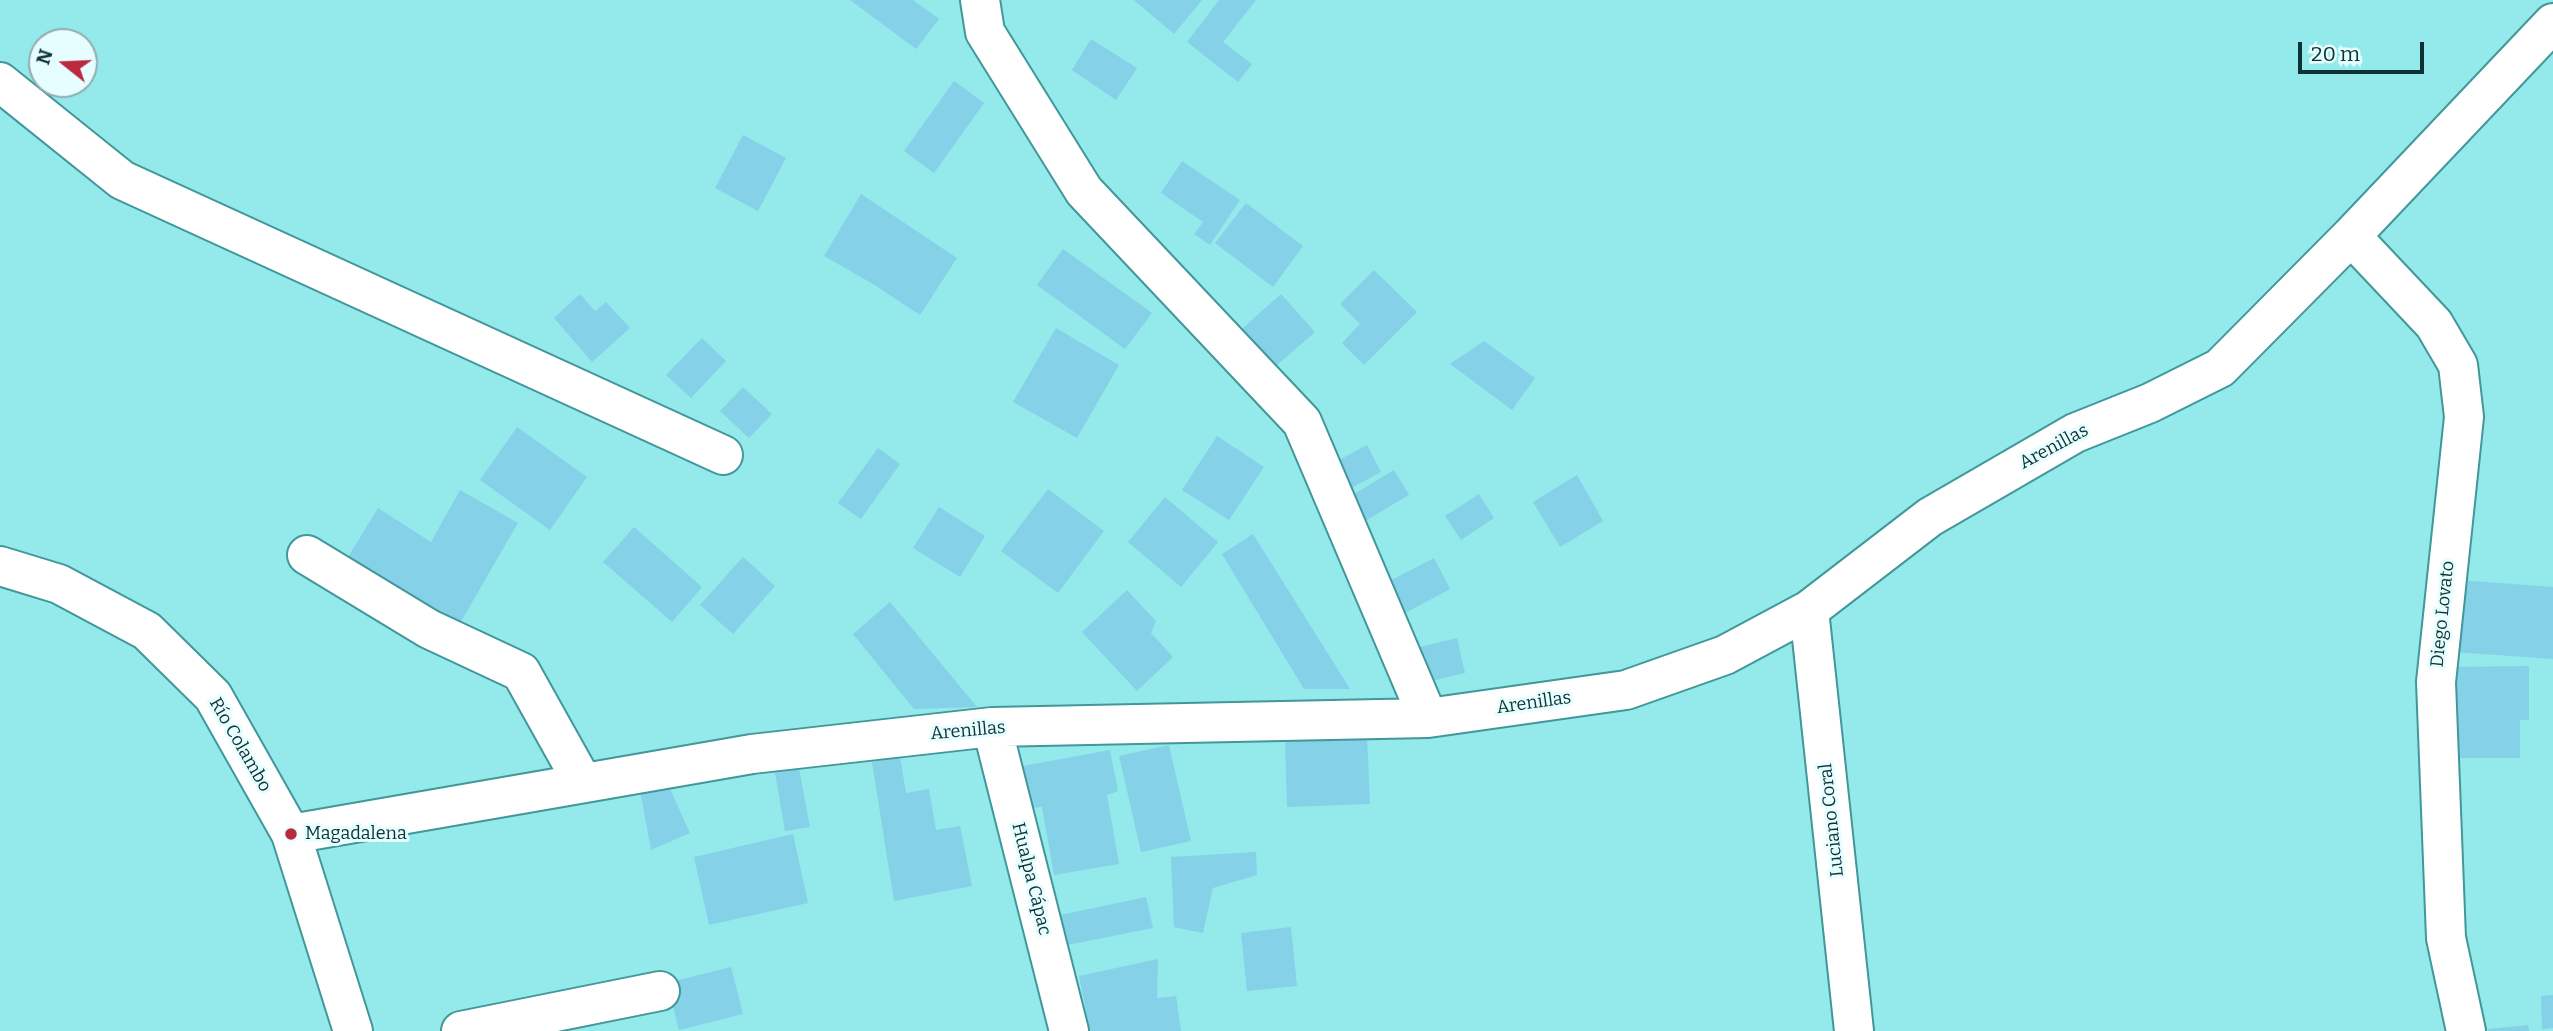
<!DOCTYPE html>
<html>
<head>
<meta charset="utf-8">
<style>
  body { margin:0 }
  #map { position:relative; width:2553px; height:1031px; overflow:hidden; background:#94e9eb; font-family:Bitter,serif }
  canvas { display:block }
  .north { position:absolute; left:28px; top:28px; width:70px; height:70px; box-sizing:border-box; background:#e6feff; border:2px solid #90adae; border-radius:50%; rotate:288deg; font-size:19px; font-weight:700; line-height:28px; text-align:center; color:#0e3335 }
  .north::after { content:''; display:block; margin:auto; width:24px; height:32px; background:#bb2940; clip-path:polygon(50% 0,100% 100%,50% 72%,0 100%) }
  .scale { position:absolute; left:2298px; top:42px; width:126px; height:32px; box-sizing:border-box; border:4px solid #0e3335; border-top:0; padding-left:9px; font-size:21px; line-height:24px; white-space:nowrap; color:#0e3335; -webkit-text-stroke:5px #e6feff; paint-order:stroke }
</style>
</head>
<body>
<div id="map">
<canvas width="2553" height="1031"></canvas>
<div class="north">N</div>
<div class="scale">20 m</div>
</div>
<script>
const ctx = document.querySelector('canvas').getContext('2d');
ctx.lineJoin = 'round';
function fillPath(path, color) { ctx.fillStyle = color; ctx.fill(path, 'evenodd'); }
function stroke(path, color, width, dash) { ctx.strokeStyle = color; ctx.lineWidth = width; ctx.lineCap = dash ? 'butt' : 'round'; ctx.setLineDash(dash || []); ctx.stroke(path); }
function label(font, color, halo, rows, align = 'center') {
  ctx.font = font + ' Bitter,serif'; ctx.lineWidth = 6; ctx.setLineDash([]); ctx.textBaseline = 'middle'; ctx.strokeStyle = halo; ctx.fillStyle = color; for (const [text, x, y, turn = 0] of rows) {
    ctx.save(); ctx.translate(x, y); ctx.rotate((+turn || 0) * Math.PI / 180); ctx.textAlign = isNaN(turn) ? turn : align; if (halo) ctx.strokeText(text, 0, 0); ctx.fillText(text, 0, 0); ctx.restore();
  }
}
fillPath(new Path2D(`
  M850,0H913L939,19L916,49Z
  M1134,0H1202L1174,34Z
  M1219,0H1256L1223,42L1252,64L1238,82L1187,42Z
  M1091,39L1137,68L1116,100L1072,70Z
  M954,81L984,103L934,173L904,151Z
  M743,135L786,158L758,211L715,188Z
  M1182,161L1240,200L1210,245L1194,234L1203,222L1161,193Z
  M861,194L957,258L920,315L873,284L824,256Z
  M1246,203L1303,246L1273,287L1215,243Z
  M1063,249L1152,313L1125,349L1037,285Z
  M1374,270L1417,312L1364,365L1342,343L1360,324L1340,304Z
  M580,294L595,311L606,302L630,328L592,362L554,318Z
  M1281,294L1315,332L1269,372L1235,335Z
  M1056,328L1119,365L1077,438L1013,402Z
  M702,338L726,361L691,398L666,375Z
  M1484,341L1535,378L1512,410L1450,364Z
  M743,387L772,414L749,438L720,411Z
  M517,427L587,477L550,530L480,480Z
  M1217,436L1264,467L1229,520L1182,490Z
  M1367,445L1381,472L1340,494L1326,467Z
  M878,448L900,464L861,519L838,503Z
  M1394,470L1409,495L1360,524L1346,499Z
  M1577,475L1603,521L1560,547L1533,502Z
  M1048,489L1104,531L1058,593L1001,551Z
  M460,490L518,523L456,630L345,562L378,508L431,542Z
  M1479,494L1494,518L1461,540L1445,516Z
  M1165,497L1218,542L1181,587L1128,542Z
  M939,507L985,536L960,577L913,548Z
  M634,527L702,587L672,622L603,562Z
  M1253,534L1350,689H1304L1222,554Z
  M743,557L775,586L733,634L700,605Z
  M1434,558L1450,589L1394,619L1378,587Z
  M2458,580L2553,587V659L2453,652Z
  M1127,590L1156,621L1151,633L1173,657L1137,691L1082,632Z
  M890,602L977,707L914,709L853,634Z
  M1457,638L1465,673L1423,683L1416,648Z
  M2529,666V720H2520V758H2448V667Z
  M1367,736L1370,804L1287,807L1285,738Z
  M1169,745L1191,841L1141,852L1119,756Z
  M1110,750L1118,791L1107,795L1119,864L1054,875L1042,807L1031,808L1023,766Z
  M900,757L906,793L929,789L936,830L960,826L972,886L894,901L872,762Z
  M798,763L810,827L785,831L774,767Z
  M666,780L690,833L651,850L639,785Z
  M793,834L808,903L709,925L694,857Z
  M1256,852L1257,875L1213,888L1203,933L1174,927L1171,857Z
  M1146,897L1153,928L1062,946L1056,916Z
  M1291,927L1297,986L1247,991L1241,933Z
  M1158,959L1157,998L1176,996L1181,1031H1090L1079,976Z
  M731,967L743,1014L679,1030L667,983Z
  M2553,995V1028L2542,1029L2541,996Z
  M2528,1025L2529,1031H2488V1029Z`), '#84d1e8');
const street = new Path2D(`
  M980,0L985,32L1084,191L1302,422L1428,718
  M0,82L122,180L723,455
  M2351,236L2434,324L2458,365L2464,417L2436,682L2446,938L2466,1031
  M307,555L429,629L521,672L583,783
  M0,566L59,584L147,631L213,696L291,834L353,1031
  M1809,610L1854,1031
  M992,727L1069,1031
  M291,834L752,754L992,727L1428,718L1626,690L1725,655L1809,610L1930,517L2075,433L2150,403L2220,368L2351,236L2553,23
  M461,1031L660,991`);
stroke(street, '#41979a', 42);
stroke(street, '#fff', 38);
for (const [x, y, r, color] of [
  [291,834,7,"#bb2940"]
]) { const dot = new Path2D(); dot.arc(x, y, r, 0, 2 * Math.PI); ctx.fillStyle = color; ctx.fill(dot); stroke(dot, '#e6feff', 2.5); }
label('18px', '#0e3335', '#e6feff', [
  ["Arenillas",2054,447,-28],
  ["Diego Lovato",2443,614,-84],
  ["Arenillas",1534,703,-8],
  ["Arenillas",968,731,-5],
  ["Río Colambo",240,745,60],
  ["Luciano Coral",1832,820,-96],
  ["Hualpa Cápac",1031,879,76]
]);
label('18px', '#0e3335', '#e6feff', [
  ["Magadalena",305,834]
], 'left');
</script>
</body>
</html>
